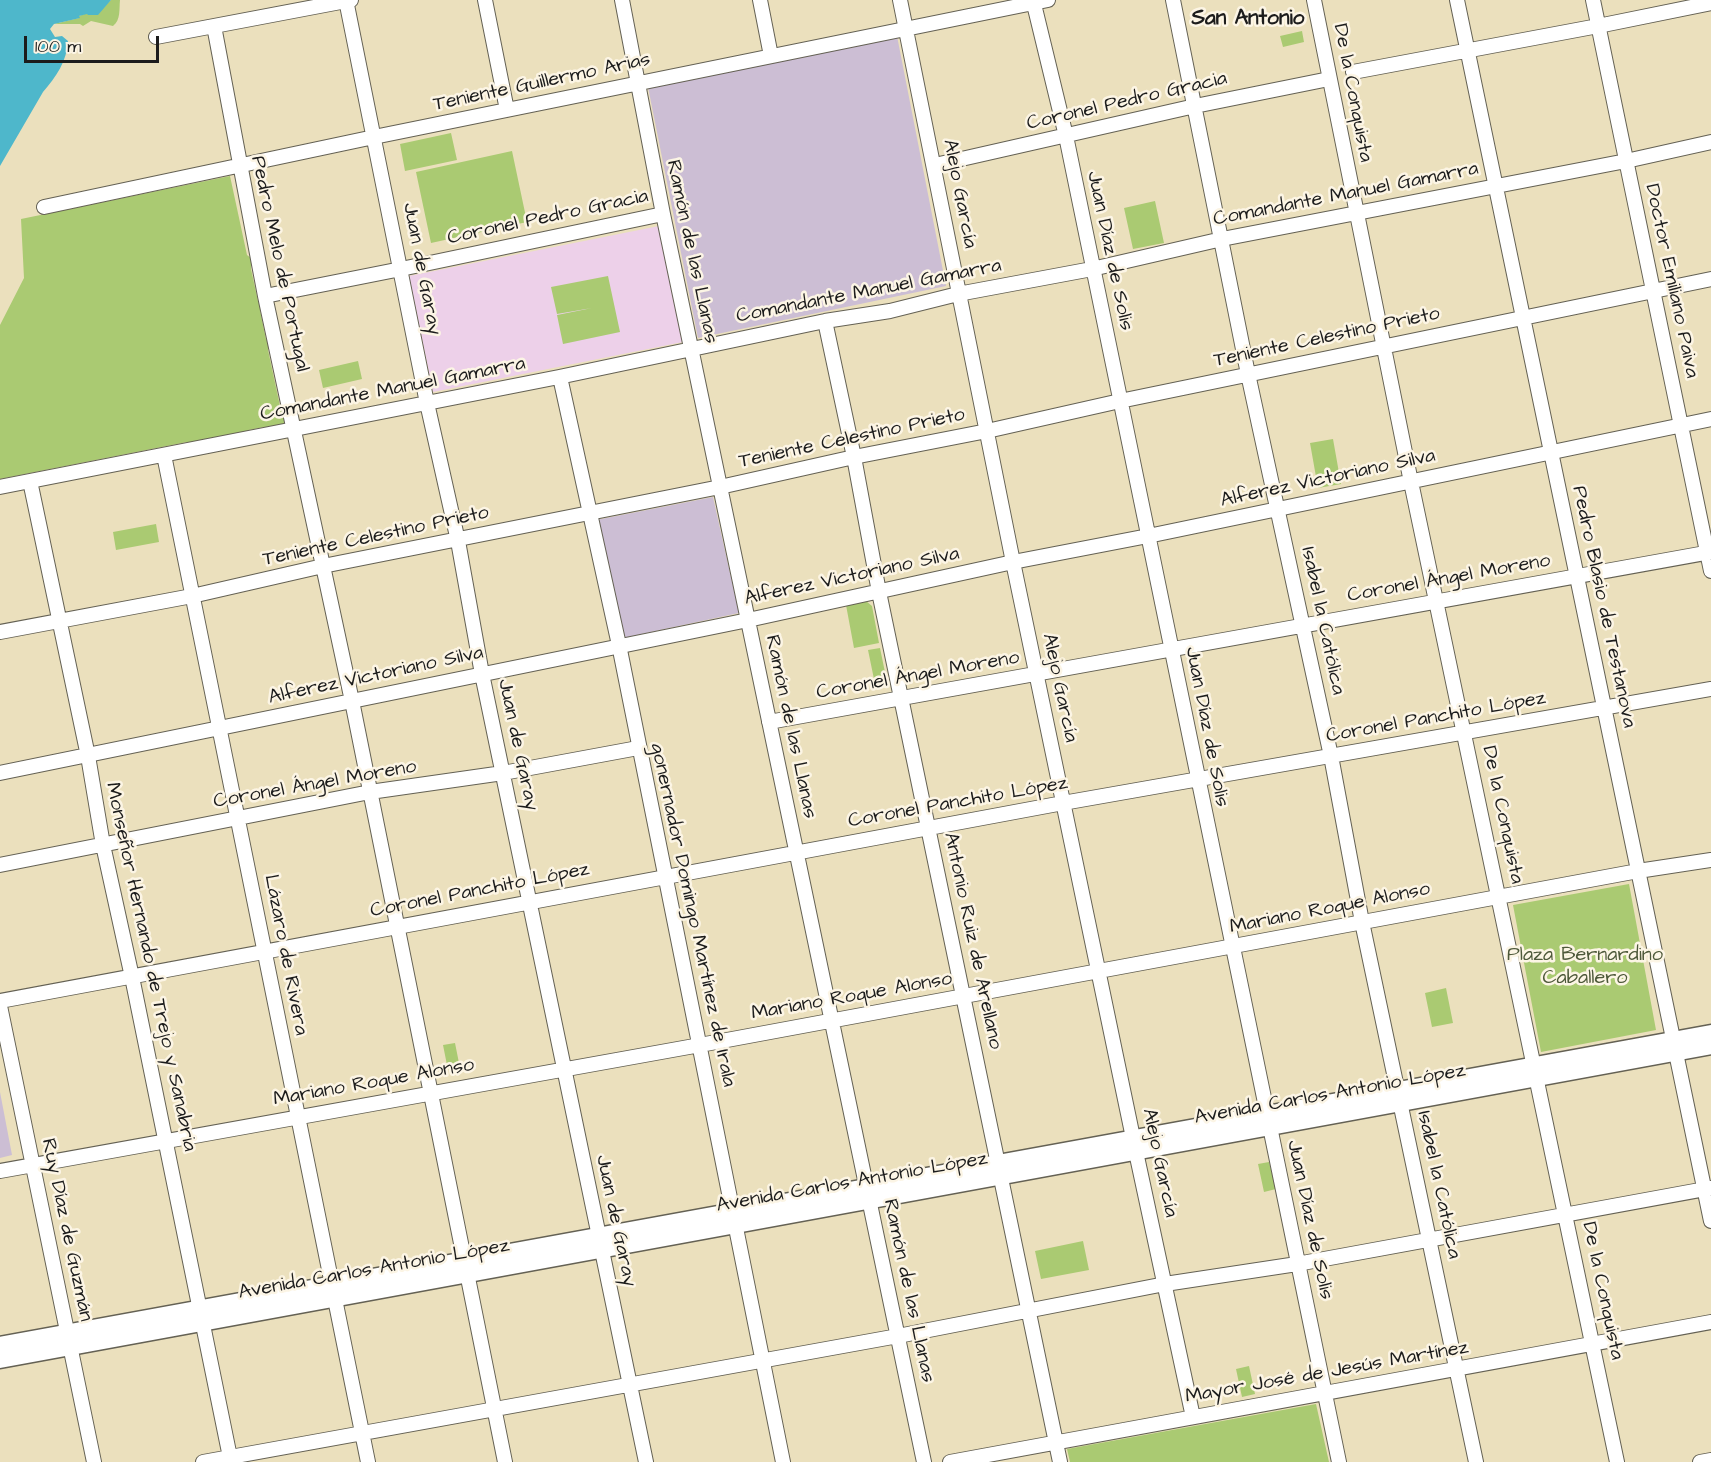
<!DOCTYPE html>
<html>
<head>
<meta charset="utf-8">
<style>
  body { margin:0 }
  #map { position:relative; width:1711px; height:1462px; overflow:hidden; background:#ebe0bd; font-family:"Architects Daughter",sans-serif }
  canvas { display:block }
  .scale { position:absolute; left:24px; top:36px; width:135px; height:27px; box-sizing:border-box; border:3px solid #1c1c1c; border-top:0; padding-left:8px; font-size:18px; line-height:21px; white-space:nowrap; color:#1c1c1c; -webkit-text-stroke:4px #fcf5e5; paint-order:stroke }
</style>
</head>
<body>
<div id="map">
<canvas width="1711" height="1462"></canvas>
<div class="scale">100 m</div>
</div>
<script>
const ctx = document.querySelector('canvas').getContext('2d');
ctx.lineJoin = 'round';
function fillPath(path, color) { ctx.fillStyle = color; ctx.fill(path, 'evenodd'); }
function stroke(path, color, width, dash) { ctx.strokeStyle = color; ctx.lineWidth = width; ctx.lineCap = dash ? 'butt' : 'round'; ctx.setLineDash(dash || []); ctx.stroke(path); }
function label(font, color, halo, rows, align = 'center') {
  ctx.font = font + ' "Architects Daughter",sans-serif'; ctx.lineWidth = 5; ctx.setLineDash([]); ctx.textBaseline = 'middle'; ctx.strokeStyle = halo; ctx.fillStyle = color; for (const [text, x, y, turn = 0] of rows) {
    ctx.save(); ctx.translate(x, y); ctx.rotate((+turn || 0) * Math.PI / 180); ctx.textAlign = isNaN(turn) ? turn : align; if (halo) ctx.strokeText(text, 0, 0); ctx.fillText(text, 0, 0); ctx.restore();
  }
}
fillPath(new Path2D(`
  M659,226L683,342L433,392L409,276Z`), '#edd0e9');
fillPath(new Path2D(`
  M897,36L946,286L698,338L648,87Z
  M713,497L739,613L623,638L596,520Z
  M0,1092L12,1155L0,1158Z`), '#ccbed4');
fillPath(new Path2D(`
  M111,0H120C119,9 121,20 113,26L91,21L83,26L80,24H54L79,18V16L103,7Z
  M1302,31L1304,42L1283,47L1280,36Z
  M451,133L457,160L405,171L400,144Z
  M512,151L527,222L431,243L416,172Z
  M230,176L247,255L251,258V269L258,301L260,302V310L266,339L269,340L268,350L280,406L291,424L270,430L264,427L249,430V434L191,447L187,442L0,479V325L24,278L21,219Z
  M1155,201L1164,243L1133,249L1124,208Z
  M608,276L620,332L563,344L557,315L592,308L557,314L551,287Z
  M358,361L362,379L323,388L319,370Z
  M1333,439L1341,484L1318,488L1310,443Z
  M156,524L159,542L116,550L113,532Z
  M866,601L872,606L879,643L854,648L846,605Z
  M880,648L887,682L875,684L868,650Z
  M1629,884L1656,1030L1541,1052L1513,905Z
  M1446,988L1453,1023L1432,1027L1425,993Z
  M455,1043L460,1068L448,1070L443,1045Z
  M1269,1162L1276,1189L1264,1192L1258,1164Z
  M1083,1241L1089,1270L1041,1279L1035,1251Z
  M1249,1366L1255,1394L1242,1397L1236,1369Z
  M1316,1404L1329,1462H1070L1067,1449Z`), '#aaca72');
fillPath(new Path2D(`
  M0,0H111L98,15H88L87,14L79,16L80,18L54,24L50,29L55,37L62,36L68,41C67,61 56,77 43,92L0,166Z`), '#4eb7cb');
const minor = new Path2D(`
  M346,0L427,403L458,541L482,674L646,1462
  M485,0L507,110
  M622,0L663,214L924,1462
  M760,0L771,56
  M900,0L1013,562L1136,1152L1193,1417
  M1033,0L1066,136L1339,1462
  M1173,0L1248,374L1331,756L1362,922L1476,1462
  M1314,0L1411,482L1617,1462
  M1457,0L1711,1221
  M1593,0L1711,571
  M214,26L265,296L352,701L505,1462
  M156,37L351,0
  M1353,72L1598,26L1711,3
  M935,165L1195,106L1329,79
  M44,207L374,137L1048,0
  M265,296L401,269L663,214
  M825,321L854,457L879,592L1060,1462
  M560,377L619,645L783,1462
  M164,455L368,1462
  M30,481L88,756L103,845L132,977L231,1462
  M0,487L559,377L825,321L890,311L958,294L1092,269L1222,239L1626,161L1711,142
  M0,632L192,596L323,566L720,487L854,457L987,431L1120,401L1711,279
  M769,722L1711,552
  M0,773L748,620L1013,562L1148,536L1711,419
  M0,865L370,792L503,773L638,748
  M0,1001L1063,803L1711,689
  M0,1006L94,1462
  M0,1171L700,1045L1638,871L1711,860
  M203,1462L898,1336L1165,1284L1297,1264L1711,1188
  M950,1462L1711,1322
  M1700,1462L1711,1460`);
const major = new Path2D(`
  M0,1345L1711,1033
  M0,1360L1711,1046`);
stroke(minor, '#646154', 16);
stroke(major, '#646154', 19);
stroke(minor, '#fff', 14);
stroke(major, '#fff', 16);
label('20px', '#1c1c1c', '#fcf5e5', [
  ["Teniente Guillermo Arias",542,83,-12],
  ["De la Conquista",1352,93,79],
  ["Coronel Pedro Gracia",1127,102,-13],
  ["Alejo García",959,194,79],
  ["Comandante Manuel Gamarra",1346,195,-11],
  ["Coronel Pedro Gracia",548,218,-12],
  ["Juan Díaz de Solis",1109,251,78],
  ["Ramón de las Llanas",691,252,78],
  ["Pedro Melo de Portugal",279,264,78],
  ["Juan de Garay",421,269,79],
  ["Doctor Emiliano Paiva",1671,281,78],
  ["Comandante Manuel Gamarra",869,292,-11],
  ["Teniente Celestino Prieto",1327,338,-12],
  ["Comandante Manuel Gamarra",393,390,-11],
  ["Teniente Celestino Prieto",852,439,-12],
  ["Alferez Victoriano Silva",1328,479,-12],
  ["Teniente Celestino Prieto",376,537,-12],
  ["Alferez Victoriano Silva",852,577,-12],
  ["Coronel Ángel Moreno",1449,579,-10],
  ["Pedro Blasio de Testanova",1603,607,78],
  ["Isabel la Católica",1322,621,78],
  ["Alferez Victoriano Silva",376,676,-12],
  ["Coronel Ángel Moreno",918,676,-10],
  ["Alejo García",1059,688,78],
  ["Coronel Panchito López",1436,718,-10],
  ["Ramón de las Llanas",790,727,78],
  ["Juan Díaz de Solis",1206,727,79],
  ["Juan de Garay",517,745,78],
  ["Coronel Ángel Moreno",315,785,-10],
  ["Coronel Panchito López",958,803,-10],
  ["De la Conquista",1502,815,78],
  ["Coronel Panchito López",480,891,-11],
  ["Mariano Roque Alonso",1330,909,-11],
  ["gonernador Domingo Martínez de Irala",692,915,78],
  ["Antonio Ruiz de Arellano",972,941,78],
  ["Lázaro de Rivera",285,955,79],
  ["Monseñor Hernando de Trejo y Sanabria",150,967,78],
  ["Mariano Roque Alonso",852,997,-10],
  ["Mariano Roque Alonso",374,1083,-10],
  ["Avenida Carlos Antonio López",1330,1095,-10],
  ["Alejo García",1159,1163,78],
  ["Avenida Carlos Antonio López",852,1183,-10],
  ["Isabel la Católica",1438,1185,78],
  ["Juan Díaz de Solis",1309,1220,78],
  ["Juan de Garay",615,1221,78],
  ["Ruy Díaz de Guzmán",66,1230,78],
  ["Avenida Carlos Antonio López",374,1270,-10],
  ["Ramón de las Llanas",908,1291,78],
  ["De la Conquista",1602,1291,78],
  ["Mayor José de Jesús Martínez",1327,1373,-10]
]);
label('20px', '#4e593a', '#fcf5e5', [
  ["Plaza Bernardino",1585,956],
  ["Caballero",1585,979]
]);
label('bold 21px', '#1c1c1c', '#fcf5e5', [
  ["San Antonio",1248,20]
]);
</script>
</body>
</html>
